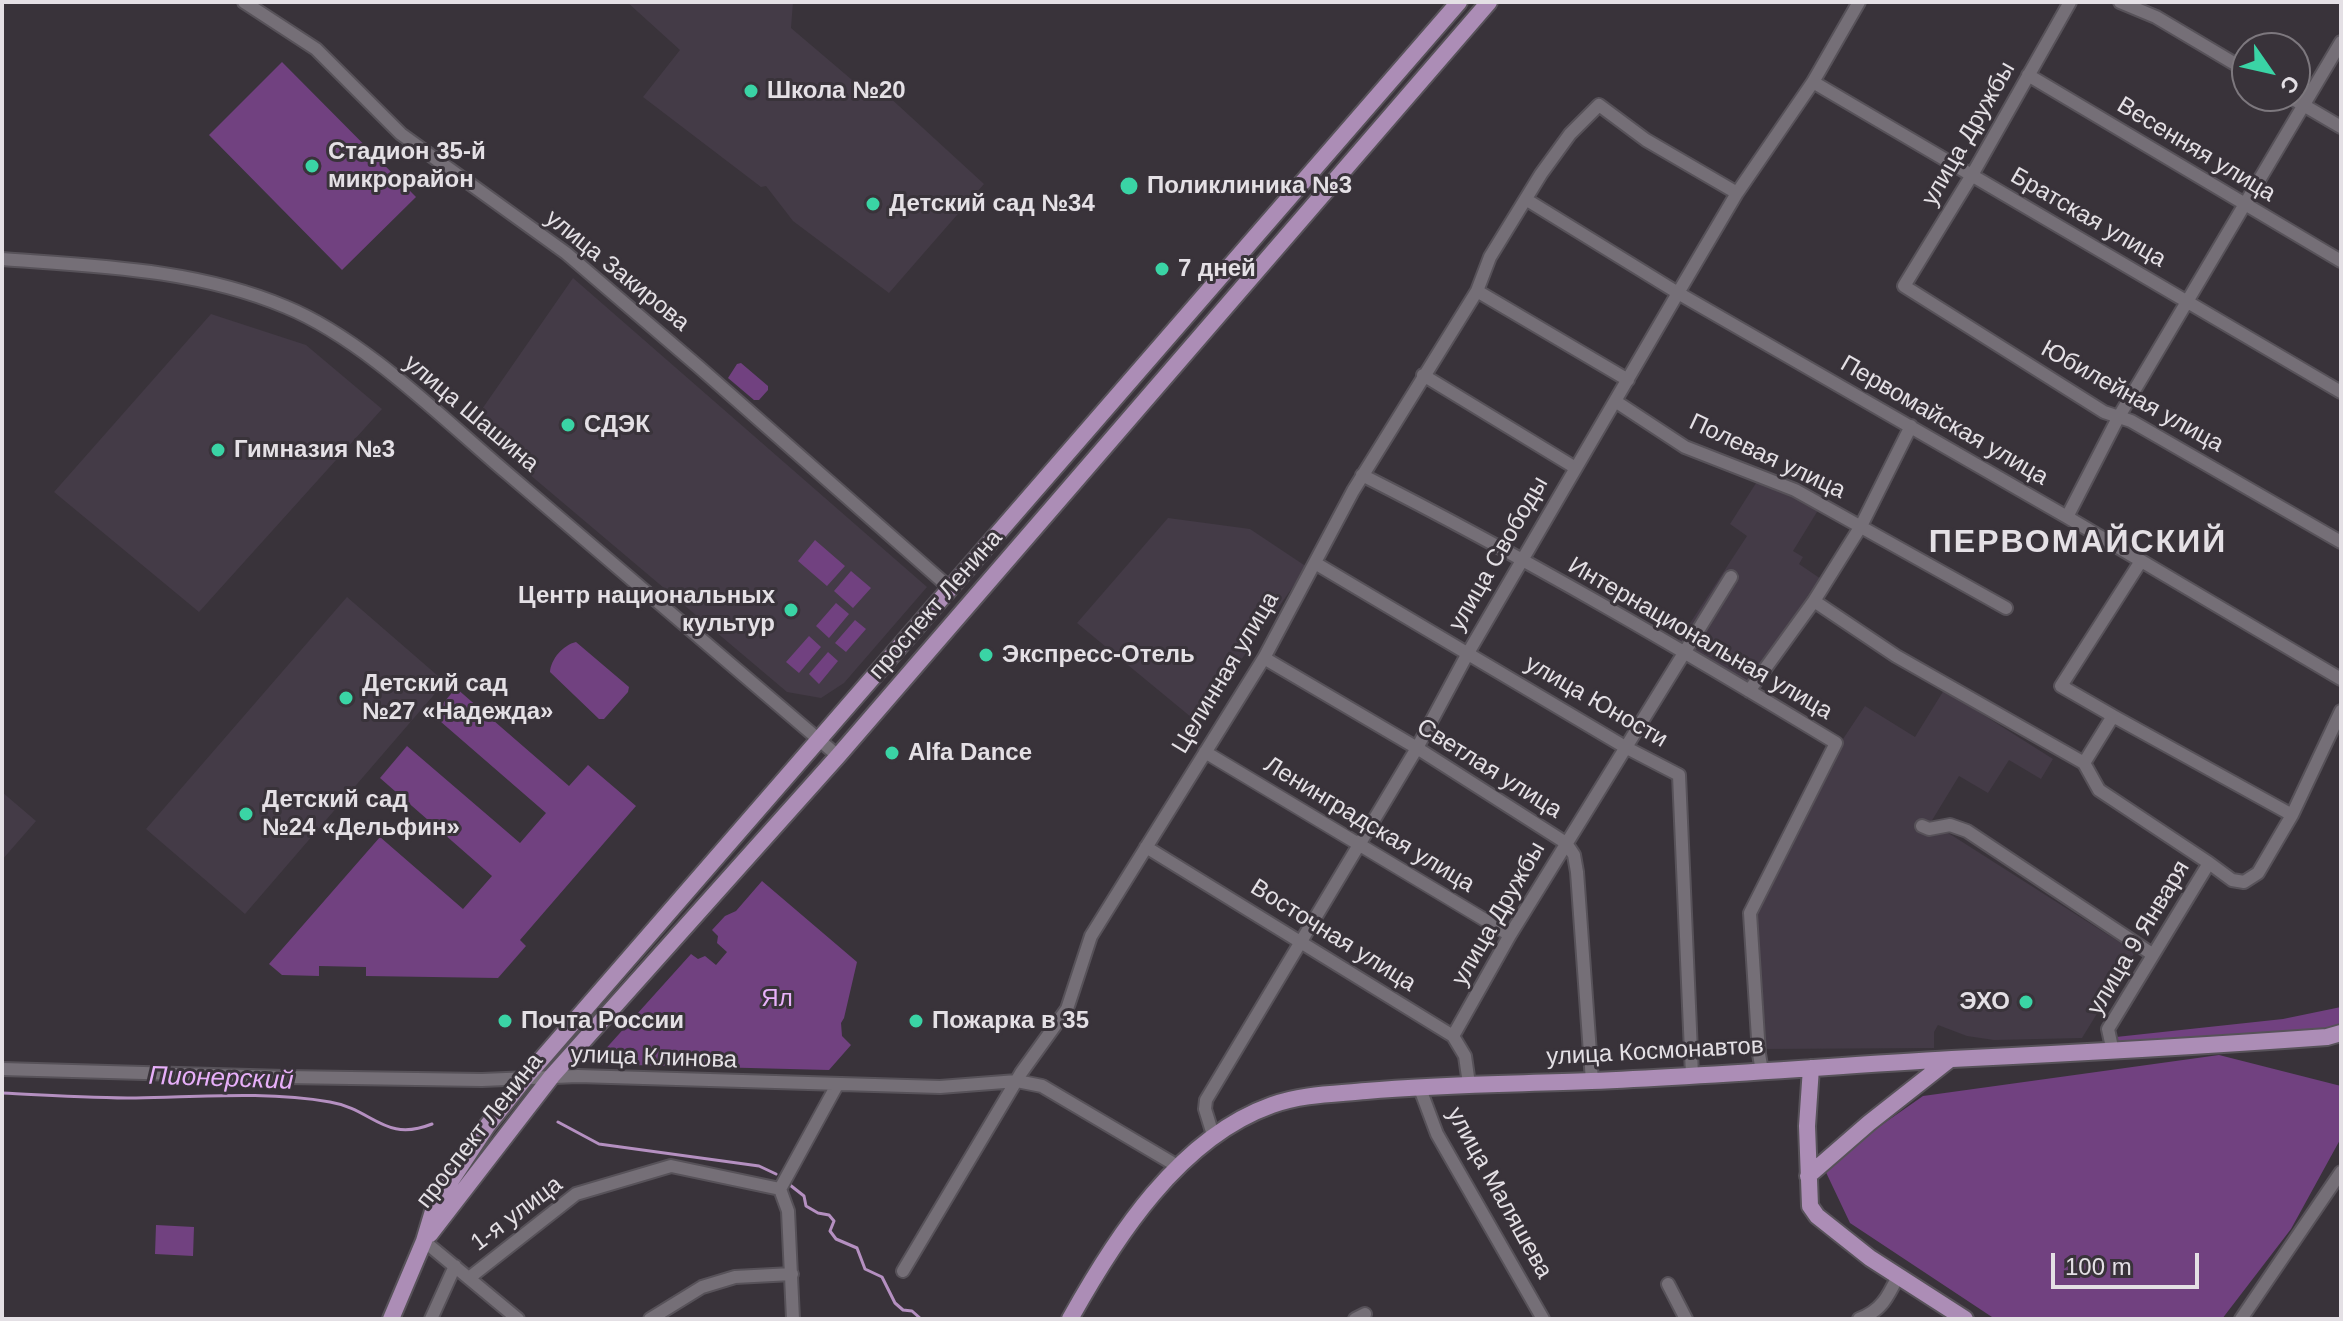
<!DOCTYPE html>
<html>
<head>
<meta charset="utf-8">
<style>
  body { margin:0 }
  #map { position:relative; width:2343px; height:1321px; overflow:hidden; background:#39333a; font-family:Arial,sans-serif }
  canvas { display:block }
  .frame { position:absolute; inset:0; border:4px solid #e4e0e5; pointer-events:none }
  .north { position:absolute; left:2231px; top:32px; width:80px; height:80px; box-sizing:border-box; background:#39333a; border:2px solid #7d787e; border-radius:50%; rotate:124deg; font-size:22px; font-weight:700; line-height:32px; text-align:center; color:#e4e0e5 }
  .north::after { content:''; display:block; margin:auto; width:28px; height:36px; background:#3ad4a5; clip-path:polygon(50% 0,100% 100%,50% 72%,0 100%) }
  .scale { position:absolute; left:2051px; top:1253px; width:148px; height:36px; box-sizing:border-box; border:4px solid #e4e0e5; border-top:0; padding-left:10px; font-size:24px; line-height:28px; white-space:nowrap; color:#e4e0e5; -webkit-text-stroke:6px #39333a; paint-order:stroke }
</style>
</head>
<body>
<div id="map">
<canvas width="2343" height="1321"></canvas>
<div class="frame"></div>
<div class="north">С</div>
<div class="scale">100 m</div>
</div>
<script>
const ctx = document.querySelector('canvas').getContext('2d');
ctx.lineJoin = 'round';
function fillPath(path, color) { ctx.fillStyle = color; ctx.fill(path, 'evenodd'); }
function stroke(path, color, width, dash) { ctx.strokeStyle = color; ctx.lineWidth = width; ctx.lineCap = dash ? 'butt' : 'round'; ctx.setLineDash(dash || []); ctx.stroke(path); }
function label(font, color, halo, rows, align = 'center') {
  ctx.font = font + ' Arial,sans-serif'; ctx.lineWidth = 6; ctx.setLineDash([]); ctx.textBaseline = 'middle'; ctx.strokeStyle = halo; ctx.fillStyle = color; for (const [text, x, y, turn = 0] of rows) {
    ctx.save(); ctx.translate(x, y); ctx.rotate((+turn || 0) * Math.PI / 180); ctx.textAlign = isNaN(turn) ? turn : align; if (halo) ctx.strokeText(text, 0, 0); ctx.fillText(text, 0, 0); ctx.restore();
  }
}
fillPath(new Path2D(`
  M627,2H793L791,28L858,85L887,95L984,184L889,293L793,221L766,186L761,187L643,97L680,50Z
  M573,278L927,587L844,683L821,698L787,692L471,425Z
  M211,314L306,345L382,409L199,612L54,492Z
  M1758,480L1820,507L1793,551L1803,557L1799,564L1821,579L1810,599L1749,684L1677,643L1747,536L1730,524Z
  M1168,518L1250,529L1307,567L1197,722L1077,623Z
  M347,597L445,682L245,914L146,829Z
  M1944,690L2053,759L2041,779L2009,760L1988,793L1959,776L1931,822L2135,952L2082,1038L1994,1040L1967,1036L1938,1025L1934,1032V1048L1761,1049L1753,914L1841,742L1865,706L1915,737Z
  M2,792L36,821L2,860Z`), '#443b47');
fillPath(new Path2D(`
  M282,62L416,197L342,270L209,135Z
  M741,363L768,386V390L759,400H754L728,378L737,364Z
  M815,540L845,566L827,586L798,561Z
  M851,571L871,588L853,608L834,591Z
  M836,603L849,614L829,638L816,626Z
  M855,620L866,629L846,652L835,643Z
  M809,636L821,647L799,673L786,662Z
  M576,642L629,687L628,692L604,719H599L550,672C551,659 563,645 576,642Z
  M828,652L838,661L819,684L809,674Z
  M456,688L569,786L588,765L636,806L520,940L526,946L498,978L366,976V967L319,966V976L282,975L269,964L380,837L463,909L492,876L380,778L407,746L520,843L546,813L433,715Z
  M762,881L857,962L844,1018L841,1023L842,1036L851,1045L829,1070L592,1064L691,954L698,959L705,956L716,965L727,952L717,943L718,936L712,930L725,916L736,911Z
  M2341,1007V1027L2309,1033L2112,1043L2116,1037L2283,1019Z
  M2219,1055L2341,1086V1138L2291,1229L2222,1319H1995L1850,1223L1823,1166L1923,1096Z
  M156,1225L194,1227L193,1256L155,1254Z`), '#714180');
stroke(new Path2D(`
  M2,1093C47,1095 91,1098 136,1098C200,1097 266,1091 330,1102C373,1109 384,1143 432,1124
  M558,1122L599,1144L759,1166L776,1174
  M790,1185L804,1196L806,1206L818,1213L829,1215L834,1221L830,1231L836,1239L857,1248L865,1269L882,1277L895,1303L903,1310L912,1311L921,1319`), '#b590c1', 3);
const minor = new Path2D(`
  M244,2L316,49L401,134L566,253L699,367L951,589
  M2070,2L1972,175L1904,286L2104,412L2131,421L2341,542
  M2120,2L2156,17L2247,71
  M2028,75L2341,261
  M1813,82L2341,392
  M2288,96L2341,127
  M1527,200L1678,293L2067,517L2341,679
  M2,259C97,266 197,269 286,307C364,339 443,419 507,473C617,568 728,661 838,756
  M1477,291L1628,380
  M1423,375L1574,467
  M1615,401L1685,447L1795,490L2006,608
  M1362,475C1524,557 1681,649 1836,743L1750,913L1759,1054L1762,1071
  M2067,517L2118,418L2341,42
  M1315,563L1625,747L1679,775L1692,1075
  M1814,601L1896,656L2084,763L2113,716L2061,686L2141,561
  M1264,658L1417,748L1566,843L1574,855L1577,872L1592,1081
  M1749,691L1814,601L1861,526L1911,426
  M2113,716L2292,815
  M1205,752L1510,935
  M2084,763L2099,790L2209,863L2108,1029L2113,1052
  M1922,826L1929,829L1950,825L1967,831L2152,954
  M1146,847L1453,1036L1465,1056L1469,1084
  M2209,863L2232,880L2244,882L2258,873L2292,815L2341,711
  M1453,1036L1510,935L1731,577
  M2,1069L285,1077L482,1080L578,1076L940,1087L1017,1081L1042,1086L1179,1167
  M1419,1086L1437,1134L1543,1319
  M1214,1138L1205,1109L1206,1100L1417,748L1468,653L1678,293L1737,193L1813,82L1859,2
  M424,1241L518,1319
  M903,1271L1021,1073L1067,1009L1091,936L1264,658L1353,491L1477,291L1490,257L1541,174L1570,134L1599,105L1646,140L1737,193
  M469,1278L576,1194L671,1166L780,1189
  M1668,1284L1686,1319
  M431,1319L455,1266
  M650,1319L702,1287L735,1277L792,1274
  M793,1319L788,1211L780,1189L837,1085
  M1355,1319L1365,1314
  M1859,1319C1881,1311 1888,1297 1898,1276
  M2241,1319L2341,1172`);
const major = new Path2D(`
  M1811,1068L1807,1126L1810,1206L1817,1216L1870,1258L1965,1319
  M1808,1176L1869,1123L1949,1060
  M430,1234L552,1076L838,756L1489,2
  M391,1319L424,1241L433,1211L446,1188L487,1126L526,1077L1459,2
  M1070,1319C1115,1238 1179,1138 1272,1105C1302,1094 1335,1094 1366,1091C1441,1084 1516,1084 1591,1081C1711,1076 1832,1066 1952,1059C2077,1053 2202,1046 2327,1037L2341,1033`);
stroke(minor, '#575259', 16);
stroke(major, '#575259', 20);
stroke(minor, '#756f77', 12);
stroke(major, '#ac8db6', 16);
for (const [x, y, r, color] of [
  [751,91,8,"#3ad4a5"],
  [312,166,8,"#3ad4a5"],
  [1129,186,10,"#3ad4a5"],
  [873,204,8,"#3ad4a5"],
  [1162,269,8,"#3ad4a5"],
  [568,425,8,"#3ad4a5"],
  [218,450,8,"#3ad4a5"],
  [791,610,8,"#3ad4a5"],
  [986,655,8,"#3ad4a5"],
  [346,698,8,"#3ad4a5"],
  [892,753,8,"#3ad4a5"],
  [246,814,8,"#3ad4a5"],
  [2026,1002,8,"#3ad4a5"],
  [505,1021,8,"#3ad4a5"],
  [916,1021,8,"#3ad4a5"]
]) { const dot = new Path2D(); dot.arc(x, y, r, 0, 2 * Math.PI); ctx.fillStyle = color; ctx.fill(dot); stroke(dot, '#39333a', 3); }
label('bold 24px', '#e4e0e5', '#39333a', [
  ["Школа №20",767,91],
  ["Стадион 35-й",328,152],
  ["микрорайон",328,180],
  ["Поликлиника №3",1147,186],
  ["Детский сад №34",889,204],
  ["7 дней",1178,269],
  ["СДЭК",584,425],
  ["Гимназия №3",234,450],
  ["Центр национальных",775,596,"right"],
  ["культур",775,624,"right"],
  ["Экспресс-Отель",1002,655],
  ["Детский сад",362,684],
  ["№27 «Надежда»",362,712],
  ["Alfa Dance",908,753],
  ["Детский сад",262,800],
  ["№24 «Дельфин»",262,828],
  ["ЭХО",2010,1002,"right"],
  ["Почта России",521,1021],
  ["Пожарка в 35",932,1021]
], 'left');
label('24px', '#e4e0e5', '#39333a', [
  ["улица Дружбы",1969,134,-60],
  ["Весенняя улица",2196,150,31],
  ["Братская улица",2088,218,30],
  ["улица Закирова",617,271,39],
  ["Юбилейная улица",2132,397,29],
  ["улица Шашина",471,414,40],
  ["Первомайская улица",1944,421,30],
  ["Полевая улица",1767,457,25],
  ["улица Свободы",1499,554,-60],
  ["проспект Ленина",936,605,-49],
  ["Интернациональная улица",1700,639,30],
  ["Целинная улица",1226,673,-59],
  ["улица Юности",1596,702,30],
  ["Светлая улица",1489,769,32],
  ["Ленинградская улица",1369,825,31],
  ["улица Дружбы",1499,914,-60],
  ["Восточная улица",1333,936,32],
  ["улица 9 Января",2139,938,-59],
  ["улица Космонавтов",1655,1052,-3],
  ["улица Клинова",654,1058,2],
  ["проспект Ленина",480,1131,-52],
  ["улица Маляшева",1499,1193,61],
  ["1-я улица",517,1214,-37]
]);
label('24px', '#e8b1fa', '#39333a', [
  ["Ял",777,999]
]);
label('italic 26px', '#e7aff9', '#39333a', [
  ["Пионерский",221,1079,2]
]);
ctx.letterSpacing = '2px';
label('bold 32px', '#e4e0e5', '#39333a', [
  ["ПЕРВОМАЙСКИЙ",2078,543]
]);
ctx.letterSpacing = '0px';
</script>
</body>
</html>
